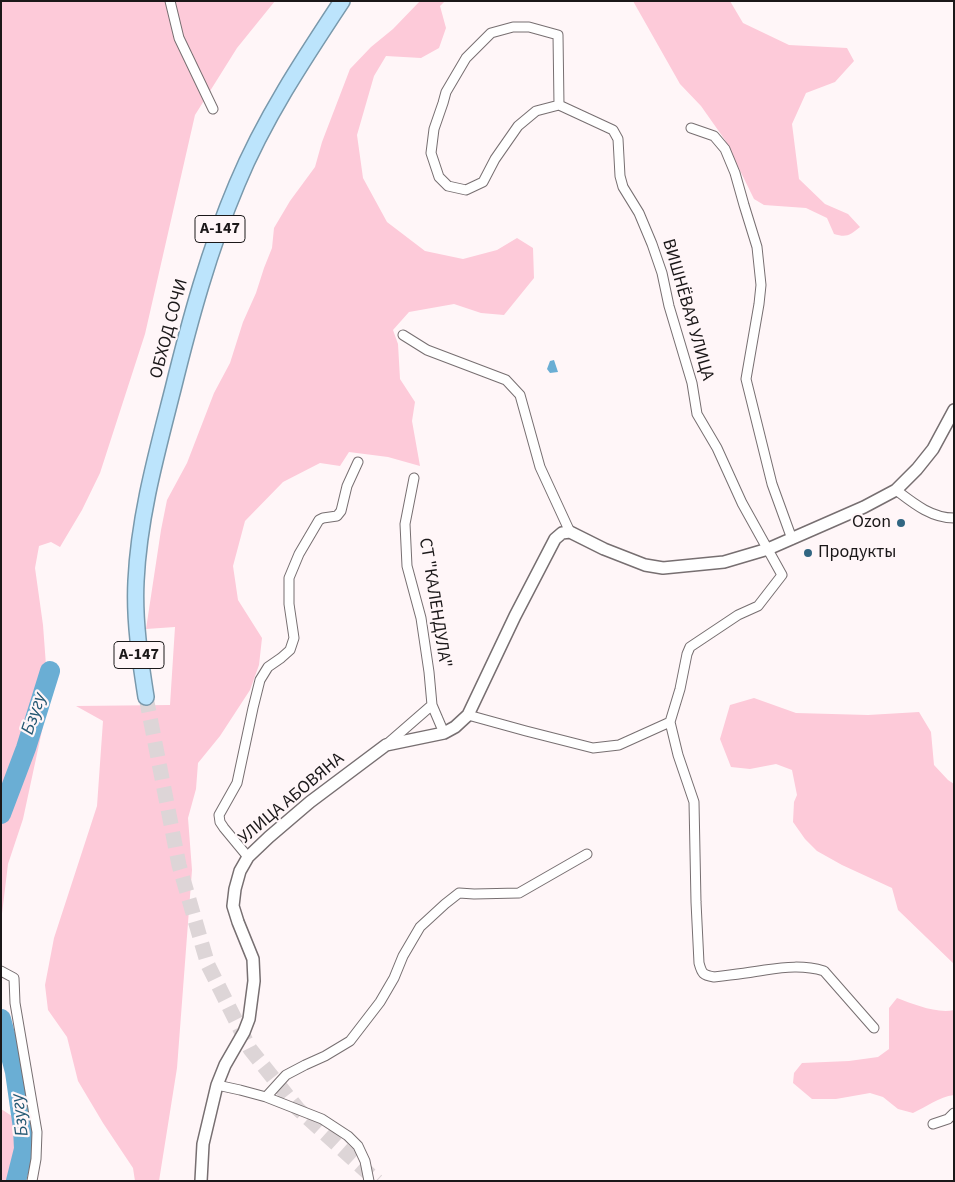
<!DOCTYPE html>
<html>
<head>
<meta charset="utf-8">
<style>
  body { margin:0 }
  #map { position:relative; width:955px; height:1182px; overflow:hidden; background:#fff6f8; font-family:"Source Sans 3",sans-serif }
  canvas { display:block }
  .frame { position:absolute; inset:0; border:2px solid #1b1819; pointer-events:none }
</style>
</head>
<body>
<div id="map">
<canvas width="955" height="1182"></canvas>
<div class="frame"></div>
</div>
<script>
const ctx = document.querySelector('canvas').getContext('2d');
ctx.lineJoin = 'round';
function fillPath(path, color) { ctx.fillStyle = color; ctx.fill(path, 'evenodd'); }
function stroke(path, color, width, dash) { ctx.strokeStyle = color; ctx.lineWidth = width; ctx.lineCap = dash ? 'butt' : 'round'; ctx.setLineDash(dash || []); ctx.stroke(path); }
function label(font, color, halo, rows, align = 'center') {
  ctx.font = font + ' "Source Sans 3",sans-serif'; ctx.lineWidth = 4.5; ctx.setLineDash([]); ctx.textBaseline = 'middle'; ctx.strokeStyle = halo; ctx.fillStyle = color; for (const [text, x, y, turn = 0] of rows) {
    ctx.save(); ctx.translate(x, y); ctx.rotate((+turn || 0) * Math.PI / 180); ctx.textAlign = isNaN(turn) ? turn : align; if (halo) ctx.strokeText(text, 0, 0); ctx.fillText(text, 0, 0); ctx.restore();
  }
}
fillPath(new Path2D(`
  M1,1H275L237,48L195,115L145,334L100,473L82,510L60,547L51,542L39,546L35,568L43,625L47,679L43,726L23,819L8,864L1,922Z
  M420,1H445L440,6L446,28L439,48L421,58L386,56L374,76L357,135L363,178L387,222L425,251L463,259L497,250L517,238L533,248L534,278L504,315L481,313L454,304L409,312L393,330L398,344L400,379L415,402L412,421L420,466L388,457L349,452L340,466L320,463L283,482L245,521L233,566L238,600L262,638L259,665L250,690L220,736L198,763L196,789L188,818L192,870L177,1068L159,1181H135L133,1168L103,1123L78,1081L67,1037L48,1010L45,985L54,938L97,806L103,721L76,706L170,705L175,627L146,629L161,530L167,500L187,463L214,393L230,363L243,322L256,293L264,268L272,248L274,228L290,201L315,167L322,142L350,69L371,47L393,29Z
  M633,1H730L743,23L789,45L847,48L854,61L835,82L806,93L792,124L799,179L825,204L848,214L860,227C850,235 847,238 834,234L827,218L806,208L764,205L754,199L725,140L701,106L680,84Z
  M754,698L796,713L868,715L919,712L931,732L934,765L948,780L954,784V964L898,910L892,888L842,865L817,851L805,839L793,822L794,802L797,795L792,770L776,764L750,769L731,767L720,739L730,705Z
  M897,998C913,1004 937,1014 954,1010V1095C939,1097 926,1107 913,1113L898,1109L883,1097L870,1093L836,1099H812L793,1083L794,1073L802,1063L849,1061L878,1057L889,1049V1008Z
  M1,1109L15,1118L22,1142L18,1181H1Z`), '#fdcad9');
fillPath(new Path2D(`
  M554,360L558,372L550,373L547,369L550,361Z`), '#6aaed4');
stroke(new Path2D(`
  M1,814L26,748L50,671
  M1,1019L15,1072L23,1128L24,1149L16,1181`), '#6aaed4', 20);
stroke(new Path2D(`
  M146,697L179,865L208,965L250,1049L298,1109L377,1181`), '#ddd5d7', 15, [15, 8]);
const minor = new Path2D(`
  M170,1L179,38L213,109
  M513,27H529L558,35L559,105L536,111L518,126L495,159L483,182L466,190L448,186L439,177L431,153L434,129L443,103L446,92L466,58L491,33Z
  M559,105L613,130L618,139L620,176L623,187L639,213L652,244L662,273L669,306L692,383L697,414L717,448L742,503L782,575L758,606L738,615L690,647L687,654L680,689L670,722L678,755L694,802L696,902L699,963C702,974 703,975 714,977C731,975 748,973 765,970C785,967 804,965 824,971L874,1028
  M691,128L714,136L725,149L735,173L744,205L757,247L761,285L759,304L746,379L772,484L792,539
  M403,335L427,350L506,380L520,395L540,467L570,532
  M414,478L405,524L407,566L421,618L429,672L432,705L444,733
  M896,490C913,503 931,518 954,518
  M468,715L526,731L593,748L619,745L670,722
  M386,745L432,705
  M248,857L224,828L220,822L219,815L237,783L253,708L260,680L268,667L281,658L290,650L294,638L289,604V578L299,554L319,520L323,518L337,516L341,511L347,486L358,462
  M1,971L14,978L15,1003L37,1132L36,1159L32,1181
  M217,1085L240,1090L266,1097L322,1119L348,1136L358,1146L365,1161L369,1181
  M266,1097L286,1075L305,1065L325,1056L350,1041L380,1002L394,978L403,956L420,927L445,904L459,893L474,894L519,893L587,854
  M933,1124L948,1119L954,1113`);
const tertiary = new Path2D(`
  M201,1181L203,1144L217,1085L225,1065L244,1032L249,1019L254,981L253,959L238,922L233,906L235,889L240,871L248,857L269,837L310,802L386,745L444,733L455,727L468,715L515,616L555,539L562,533L570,532L604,549L645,565L663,568L724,562L768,549L864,507L896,490L917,469L933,449L954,410`);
const trunk = new Path2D(`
  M146,697C140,659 134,620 136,581C139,516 157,452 173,389C190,320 209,250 237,184C264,119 303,60 342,1`);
stroke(minor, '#776f71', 11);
stroke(tertiary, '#776f71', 14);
stroke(trunk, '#7999ac', 18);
stroke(minor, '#fff', 9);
stroke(tertiary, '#fff', 11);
stroke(trunk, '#bce4fc', 15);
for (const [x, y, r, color] of [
  [901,523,5,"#316682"],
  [808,553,5,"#316682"]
]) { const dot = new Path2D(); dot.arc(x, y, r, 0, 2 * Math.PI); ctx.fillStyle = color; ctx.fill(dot); stroke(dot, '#fff6f8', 2); }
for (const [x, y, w] of [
  [220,229,50],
  [139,655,50]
]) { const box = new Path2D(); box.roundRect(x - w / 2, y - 13.5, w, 27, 4); ctx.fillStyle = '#fff6f8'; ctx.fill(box); stroke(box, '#1b1819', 1); }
label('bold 16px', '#1b1819', null, [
  ["А-147",220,229],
  ["А-147",139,655]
]);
label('18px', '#1b1819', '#fff6f8', [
  ["ВИШНЁВАЯ УЛИЦА",687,310,74],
  ["ОБХОД СОЧИ",170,329,-75],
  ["СТ \"КАЛЕНДУЛА\"",434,603,81],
  ["УЛИЦА АБОВЯНА",292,799,-40]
]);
label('18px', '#1b1819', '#fff6f8', [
  ["Ozon",891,523],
  ["Продукты",818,553,"left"]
], 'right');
label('italic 19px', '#245873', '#fff6f8', [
  ["Бзугу",35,714,-71],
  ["Бзугу",21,1115,-97]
]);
</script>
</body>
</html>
